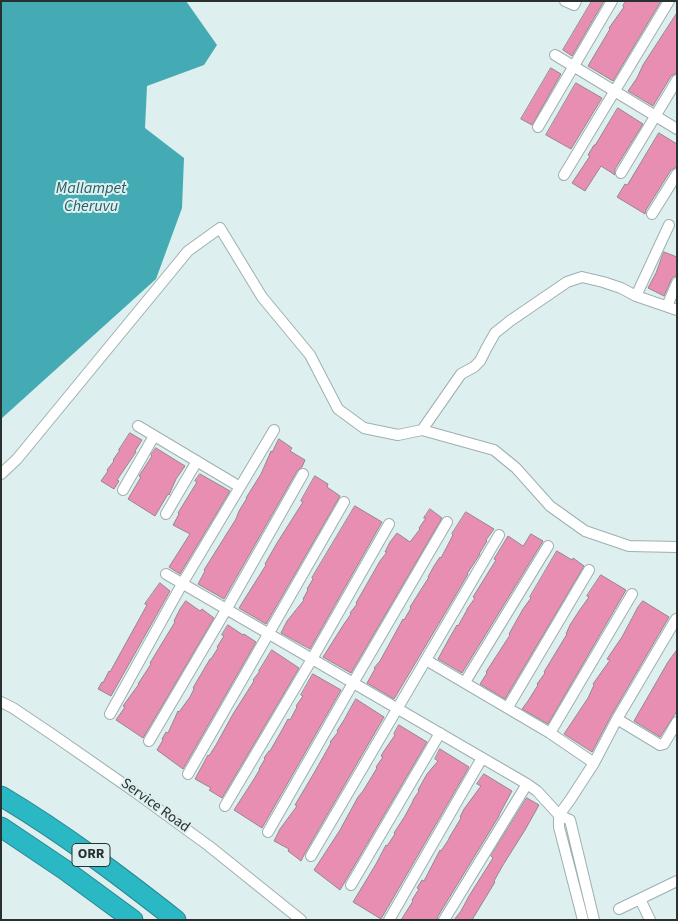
<!DOCTYPE html>
<html>
<head>
<meta charset="utf-8">
<style>
  body { margin:0 }
  #map { position:relative; width:678px; height:921px; overflow:hidden; background:#deeff0; font-family:"Source Sans 3",sans-serif }
  canvas { display:block }
  .frame { position:absolute; inset:0; border:2px solid #293030; pointer-events:none }
</style>
</head>
<body>
<div id="map">
<canvas width="678" height="921"></canvas>
<div class="frame"></div>
</div>
<script>
const ctx = document.querySelector('canvas').getContext('2d');
ctx.lineJoin = 'round';
function fillPath(path, color) { ctx.fillStyle = color; ctx.fill(path, 'evenodd'); }
function stroke(path, color, width, dash) { ctx.strokeStyle = color; ctx.lineWidth = width; ctx.lineCap = dash ? 'butt' : 'round'; ctx.setLineDash(dash || []); ctx.stroke(path); }
function label(font, color, halo, rows, align = 'center') {
  ctx.font = font + ' "Source Sans 3",sans-serif'; ctx.lineWidth = 4; ctx.setLineDash([]); ctx.textBaseline = 'middle'; ctx.strokeStyle = halo; ctx.fillStyle = color; for (const [text, x, y, turn = 0] of rows) {
    ctx.save(); ctx.translate(x, y); ctx.rotate((+turn || 0) * Math.PI / 180); ctx.textAlign = isNaN(turn) ? turn : align; if (halo) ctx.strokeText(text, 0, 0); ctx.fillText(text, 0, 0); ctx.restore();
  }
}
fillPath(new Path2D(`
  M1,1H186L217,45L204,65L147,86L145,128L184,158L182,208L156,279L1,419Z`), '#44abb4');
const building = new Path2D(`
  M592,1H604L572,56L563,50Z
  M626,1H661L613,81L588,66L610,29L609,28L624,7L623,6Z
  M677,13V73L671,76L653,106L628,91L637,78L643,65Z
  M551,68L561,74L532,125L521,119Z
  M576,83L602,98L571,149L546,135Z
  M618,108L643,124L615,169V175L601,166L585,191L572,183L590,156L588,155L594,145H595Z
  M659,133L677,144V167L671,170L646,210L645,214L617,197L625,184L627,185Z
  M664,252L677,257V276L673,277L671,280L664,296L648,288L656,273Z
  M130,433L142,440L135,451L136,452L117,480L119,481L114,489L101,481L108,471L107,470L114,461L113,460L120,450H119Z
  M279,439L292,448L290,451L305,460L302,467L297,471L224,599L198,584L205,571L204,570L236,519L239,511L247,498H246L261,474L271,451L272,452Z
  M156,448L185,466L176,479L169,495L168,494L155,516L128,499L141,477L139,476L152,456L151,455Z
  M200,474L230,491L180,574L169,567L190,534L173,525L179,514L178,513L197,482L195,481Z
  M315,476L328,484L327,487L340,496L266,624L239,608L266,565L265,564L277,543L303,502L301,501Z
  M355,506L382,522L310,649L281,633L287,621L304,600L303,599L308,590L307,589L313,579L312,578Z
  M430,509L442,518L351,673L323,657L344,624L351,614L350,613L357,604L356,603L380,561L387,552H385L390,542L397,533L410,542L420,529L419,528L426,518H424Z
  M466,512L494,529L486,540L487,541L479,554H480L467,574H468L454,598L394,699L367,683L375,669L374,668L380,661L403,619L404,620L411,608L410,607L429,577H428L434,566L440,557L441,558L453,535L452,534Z
  M531,534L543,541L462,673L438,659L450,637L457,625L458,626L467,610V609L475,598L473,597L496,560L494,559L508,536L523,546Z
  M557,551L572,560L573,558L584,566L505,699L480,684L487,673L486,672L510,635L509,634L523,609L531,598L530,597Z
  M601,575L626,590L548,724L522,709L528,701L538,685L537,684L545,673L544,672L567,634H566L570,625L579,611L589,597L587,596Z
  M160,583L170,591L111,696L98,689L102,682L103,683L109,671L110,672L147,605L145,604Z
  M186,601L200,611L202,609L214,618L143,738L116,720L125,707L123,706L139,684H138L151,664L150,663L175,622L174,621L180,609Z
  M643,601L669,617L611,716L592,752L564,734L588,698L594,685L593,684L610,660L607,659L622,637L638,607Z
  M228,625L243,635L244,634L256,642L183,769L157,750L163,740L162,739L166,732L168,733L178,711L179,712L190,697L194,689L193,688L197,681L210,659H211L218,648L217,647L224,636L222,635Z
  M272,650L299,668L222,798L209,790L211,788L195,779L208,755L209,756L216,745L233,714L254,681L253,680L260,671H259Z
  M677,650V711L660,737L634,721L668,662Z
  M313,674L341,690L262,828L234,810L254,779L260,769H259L265,759L264,758L269,751H270L282,730L288,719L290,720L297,707L296,706L303,696L301,695Z
  M356,699L384,717L305,853L301,861L288,851L289,849L274,841L280,829L297,806L295,805L314,773L331,743L330,742L338,732L337,731L344,720Z
  M399,725L427,742L340,890L314,870L340,830L358,797L363,791L371,778L377,768L376,767L383,757L381,756L384,751L395,735L394,734Z
  M440,749L469,767L381,919L353,902L376,864L386,845L387,846L395,834L394,833L405,816L413,801V800L419,791L418,790L427,774L438,761L435,759Z
  M484,774L512,791L499,815V816L438,916L437,920H401L413,901L412,900L419,889L417,888L422,880L424,881L440,850L441,851L449,839V838L461,818L460,817L464,809L481,786L477,784Z
  M527,798L539,805L525,830L503,865L494,881L495,882L472,920H454L461,911L469,896L493,858L491,856Z`);
fillPath(building, '#e98eb3');
stroke(building, '#94878c', 1);
const minor = new Path2D(`
  M565,1L574,5L576,1
  M555,55L677,129
  M538,127L612,1
  M621,173L677,80
  M564,175L669,1
  M652,214L677,174
  M636,296L669,225
  M667,306L677,283
  M138,426L240,487
  M422,430L461,374L474,367L480,361L486,349L495,333L510,321L567,282L582,277L603,282L621,288L636,296L677,310
  M1,474L17,459L188,251L220,228L262,297L310,355L338,409L364,428L398,435L422,430L494,450L516,468L550,506L585,531L629,546L677,547
  M123,490L154,436
  M166,514L197,461
  M166,574L527,784L537,791L559,815L570,820L594,920
  M426,660L550,733L594,763
  M465,682L548,546
  M1,702L13,708L56,737L135,792L209,846L301,920
  M508,707L589,570
  M110,714L182,584L274,430
  M617,719L660,745L664,744L677,722
  M550,733L632,594
  M149,741L226,610L303,474
  M188,774L344,502
  M225,806L312,659L389,524
  M268,832L353,683L447,522
  M311,856L499,535
  M351,885L440,733
  M640,899L650,920
  M619,909L677,881
  M389,920L482,758
  M444,920L527,784
  M583,920L559,827V815L570,800L594,763L617,719L676,619`);
const motorway = new Path2D(`
  M1,796C63,833 120,876 176,920
  M1,827L65,870L133,920`);
stroke(minor, '#9fafb0', 12);
stroke(motorway, '#2a8890', 21);
stroke(minor, '#fff', 10);
stroke(motorway, '#2ab8c4', 19);
for (const [x, y, w] of [
  [91,855,38]
]) { const box = new Path2D(); box.roundRect(x - w / 2, y - 11.5, w, 23, 4); ctx.fillStyle = '#deeff0'; ctx.fill(box); stroke(box, '#293030', 1); }
label('bold 14px', '#293030', null, [
  ["ORR",91,855]
]);
label('15px', '#293030', '#deeff0', [
  ["Service Road",155,806,36]
]);
label('italic 16px', '#265f64', '#deeff0', [
  ["Mallampet",91,189],
  ["Cheruvu",91,207]
]);
</script>
</body>
</html>
